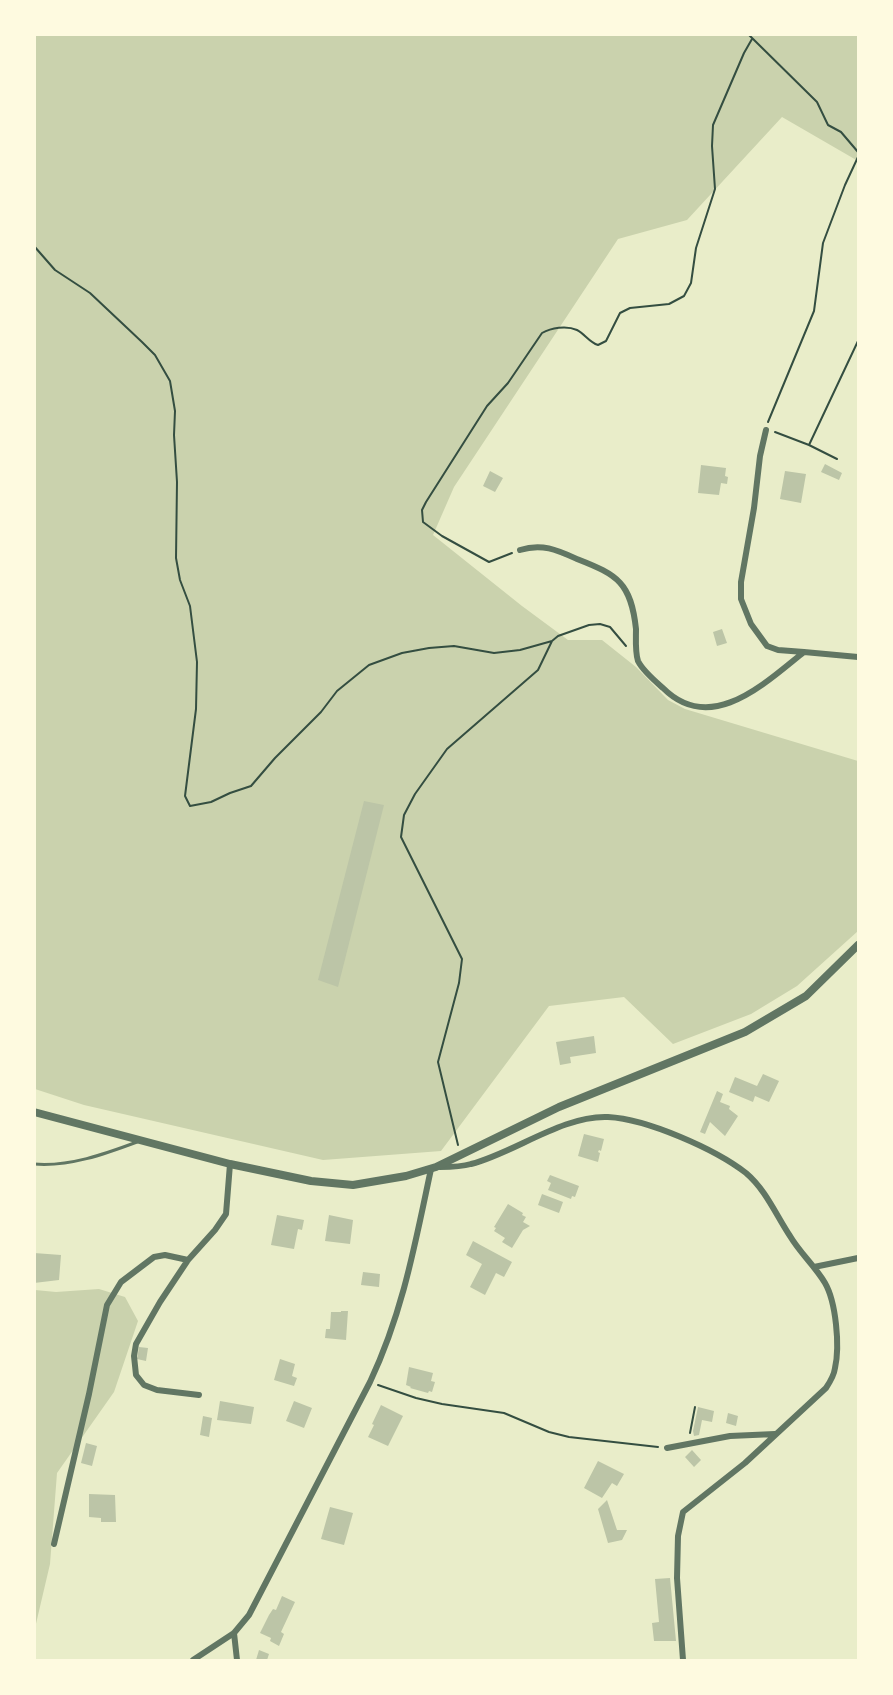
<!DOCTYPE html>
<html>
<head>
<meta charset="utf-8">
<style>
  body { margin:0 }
  #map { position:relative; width:893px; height:1695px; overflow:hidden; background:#e9edc9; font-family:Figtree,sans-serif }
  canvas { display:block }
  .frame { position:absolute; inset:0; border:36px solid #fefae0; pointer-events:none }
</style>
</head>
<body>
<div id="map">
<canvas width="893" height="1695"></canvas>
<div class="frame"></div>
</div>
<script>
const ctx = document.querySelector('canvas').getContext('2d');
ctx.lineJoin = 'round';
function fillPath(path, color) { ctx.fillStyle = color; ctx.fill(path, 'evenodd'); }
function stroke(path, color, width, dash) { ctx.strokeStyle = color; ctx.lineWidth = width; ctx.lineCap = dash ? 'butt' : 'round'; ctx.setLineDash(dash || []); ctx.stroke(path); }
fillPath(new Path2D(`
  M35,35H858V161L782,117L687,220L618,239L454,487L433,535L522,606L568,640H602L636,667L668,700L685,709L858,761V931L797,986L751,1014L673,1044L624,997L549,1006L441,1151L323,1160L84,1105L35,1089Z
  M99,1289L125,1297L138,1321L114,1392L57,1473L50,1564L35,1628V1290L56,1292Z`), '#cad2ad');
fillPath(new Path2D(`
  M825,464L842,473L839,480L821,472Z
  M701,465L726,468L725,476L728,477L727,484L721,483L719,495L698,493Z
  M490,471L503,478L495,492L483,486Z
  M785,471L806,474L801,503L780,499Z
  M722,629L727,643L717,646L713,632Z
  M364,801L384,805L338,987L318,980Z
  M594,1036L596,1053L570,1057L571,1063L560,1065L556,1042Z
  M763,1074L779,1081L769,1102L755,1096L753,1102L729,1092L735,1077L757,1086Z
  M717,1091L723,1094L720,1102L730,1106L729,1109L738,1116L725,1136L710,1122L705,1134L700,1132Z
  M584,1134L604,1139L601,1151L599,1150L598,1152L600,1153L598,1162L578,1156Z
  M550,1175L579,1186L575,1197L572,1196L571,1199L548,1190L551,1183L547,1181Z
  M542,1194L563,1202L559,1213L538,1205Z
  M508,1204L523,1213L522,1215L526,1217L523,1222L530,1226L523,1230L512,1248L502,1242L505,1238L494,1231L496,1228L494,1227Z
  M277,1215L304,1220L302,1230L298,1229L294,1249L271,1245Z
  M329,1215L353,1220L350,1244L325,1241Z
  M473,1241L512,1262L504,1277L496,1273L485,1295L470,1287L482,1264L466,1255Z
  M34,1253L61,1255L59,1280L34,1283Z
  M363,1272L380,1274L379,1287L361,1285Z
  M341,1311H348L346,1340L325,1338L326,1329H330L331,1312H341Z
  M139,1347L148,1348L146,1361L137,1359Z
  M280,1359L295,1364L292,1376L297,1378L294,1386L274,1380Z
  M409,1367L433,1373L431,1381L435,1382L432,1392L429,1391L428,1393L410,1388L411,1387L406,1385Z
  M220,1401L254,1407L251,1424L217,1420Z
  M294,1401L312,1408L304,1428L286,1421Z
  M381,1405L403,1416L388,1446L368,1437L374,1425L372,1424Z
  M698,1407L714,1411L712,1422L702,1420L699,1435L694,1436L693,1431Z
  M728,1413L738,1416L736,1426L726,1423Z
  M203,1416L212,1418L209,1437L200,1435Z
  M86,1443L97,1446L92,1466L81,1463Z
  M692,1450L701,1460L694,1467L685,1457Z
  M598,1461L624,1474L617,1486L612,1483L602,1498L584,1488Z
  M89,1494L115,1495L116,1522H101V1518L89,1517Z
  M607,1500L617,1530H627L622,1540L608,1543L598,1509Z
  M330,1507L353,1513L344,1545L321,1539Z
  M670,1578L676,1641H654L652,1623L659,1622L655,1579Z
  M282,1596L295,1602L281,1632L284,1634L279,1646L270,1641L271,1638L260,1633L269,1615L273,1609L276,1610Z
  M259,1650L269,1654L267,1660H256Z`), '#bcc5a7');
stroke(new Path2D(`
  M748,34L817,102L828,125L841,132L858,152
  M34,246L55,270L90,293L142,342L155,355L170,381L175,411L174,435L177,482L176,558L180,580L190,606L197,662L196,709L185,796L190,806L211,802L230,793L251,786L275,758L321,712L337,691L369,665L402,653L429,648L454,646L494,653L520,650L552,641
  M768,422L814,311L823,243L845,185L858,157
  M775,432L809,445L837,459
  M809,445L858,341
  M512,553L489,562L442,536L423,522L422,510L426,502L487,406L508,383L542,333C551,328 566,325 577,330C585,334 589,342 598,345L606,341L620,313L630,308L669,304L684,296L691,283L696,248L715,189L712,146L713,125L744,53L752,39
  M458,1145L438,1062L459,983L462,959L401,837L404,815L415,794L447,749L538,670L552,641L558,636L589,625L600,624L610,627L626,646
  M378,1385L416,1398L442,1404L504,1413L549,1432L569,1437L658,1447
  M690,1433L695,1407`), '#344e41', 2);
stroke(new Path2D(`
  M34,1164C69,1167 105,1154 137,1142`), '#617663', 3);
stroke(new Path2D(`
  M766,430L760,456L754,508L741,582V599L751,624L767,646L778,650L804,652
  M520,550C542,543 557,550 577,559C618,575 631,583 636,629C636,639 635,652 638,661C643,671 655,681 663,688C711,736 765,683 804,652L858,657
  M440,1167C450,1167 461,1167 471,1164C514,1153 563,1115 608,1117C647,1119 715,1149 746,1173C766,1190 776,1215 790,1236C800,1253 815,1266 825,1283C836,1302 840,1346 835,1368C834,1376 830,1382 826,1388L745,1463L683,1512L678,1536L677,1578L683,1660
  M814,1267L858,1258
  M199,1395L157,1390L144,1385L136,1375L134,1356L136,1344L160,1302L188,1260L215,1230L226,1214L230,1164
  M667,1448L730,1436L775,1434
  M54,1544L89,1394L107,1305L121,1282L154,1257L165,1255L188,1260
  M234,1633L237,1660
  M193,1660L234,1633L249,1615L370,1382C403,1312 415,1244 431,1169`), '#617663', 6);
stroke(new Path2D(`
  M34,1112L230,1164L311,1181L353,1185L406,1176L436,1167L559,1107L745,1032L806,996L858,945`), '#617663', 8);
</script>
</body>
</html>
